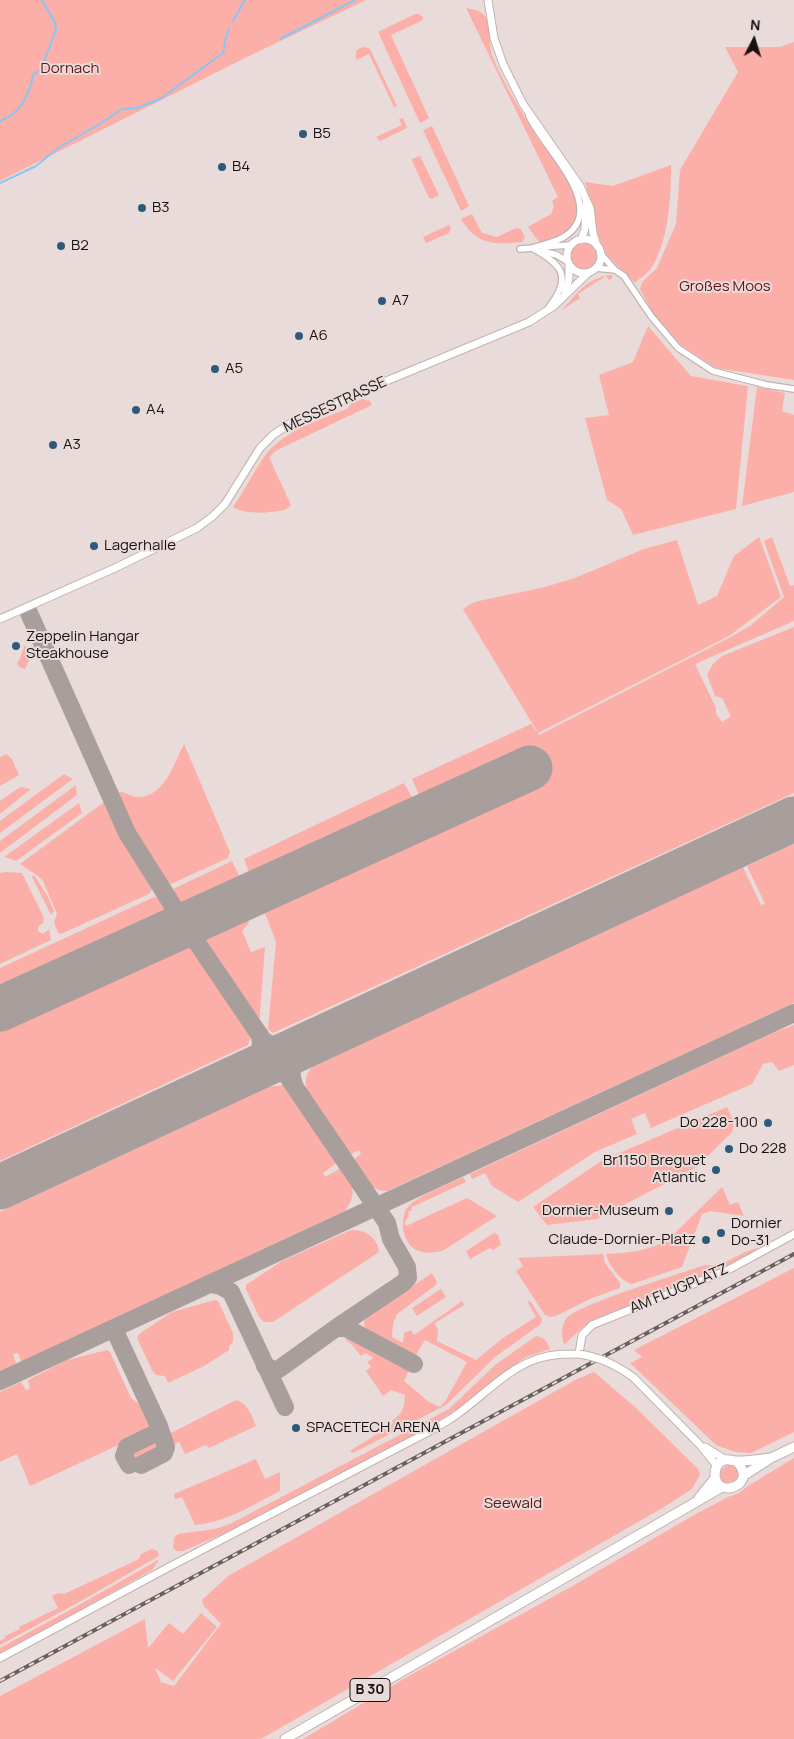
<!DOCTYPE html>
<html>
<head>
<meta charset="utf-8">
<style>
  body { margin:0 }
  #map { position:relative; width:794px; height:1739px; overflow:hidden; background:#e9dbd9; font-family:Manrope,sans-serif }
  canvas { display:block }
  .north { position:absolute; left:729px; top:15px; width:50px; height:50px; -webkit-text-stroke:4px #e9dbd9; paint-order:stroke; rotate:5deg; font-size:14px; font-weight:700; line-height:20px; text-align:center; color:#171212 }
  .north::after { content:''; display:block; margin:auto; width:18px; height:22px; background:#171212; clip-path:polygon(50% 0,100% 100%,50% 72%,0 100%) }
</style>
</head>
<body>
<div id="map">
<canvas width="794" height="1739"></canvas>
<div class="north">N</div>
</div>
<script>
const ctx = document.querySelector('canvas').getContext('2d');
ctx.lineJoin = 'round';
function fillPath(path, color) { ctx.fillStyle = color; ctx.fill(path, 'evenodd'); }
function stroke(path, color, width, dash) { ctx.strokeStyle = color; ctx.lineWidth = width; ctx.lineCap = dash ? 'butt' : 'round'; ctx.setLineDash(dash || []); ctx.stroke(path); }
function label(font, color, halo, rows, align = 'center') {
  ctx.font = font + ' Manrope,sans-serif'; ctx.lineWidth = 4; ctx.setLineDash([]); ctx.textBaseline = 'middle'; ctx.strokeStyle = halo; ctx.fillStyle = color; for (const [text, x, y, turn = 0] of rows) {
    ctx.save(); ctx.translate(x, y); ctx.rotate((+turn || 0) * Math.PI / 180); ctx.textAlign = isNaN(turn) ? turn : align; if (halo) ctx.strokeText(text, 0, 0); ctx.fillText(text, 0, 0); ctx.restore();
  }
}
fillPath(new Path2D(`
  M0,0H366L245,58L0,181Z
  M466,8C498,12 486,32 492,55C496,67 506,84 512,96C520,109 528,123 536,136C551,159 583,185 576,215C572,234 555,239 539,242L528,227L551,214L554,207L552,201L558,197Z
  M415,14H419L423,17V20L391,35L429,118L420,123L378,32Z
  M794,42V380L716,368L681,345L654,315L640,289L642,282L657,268L676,224L680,170L738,72L725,47H780Z
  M365,47L370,49L397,106L394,107L369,54L356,60V51L360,48Z
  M403,118L407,128L380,141L376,137L402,125L399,119Z
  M432,126L469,206L461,211L423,130Z
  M420,156L439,195L432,199L429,198L412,161V159Z
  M671,165C671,198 669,238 652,267C648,273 640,278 635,283L607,255L597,235L592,208L585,182L613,186Z
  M472,214L482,233L497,237L516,228L521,229L525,238L522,242C494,245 477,245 461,219Z
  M449,225L451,228L449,233L426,243L423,237Z
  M571 256a13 13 0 1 1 26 0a13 13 0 1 1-26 0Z
  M612,275V278L609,280L606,276L578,294L580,298L562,310C577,293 588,277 612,275Z
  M648,326L691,376L748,386L736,509L633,535L621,509L607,500L585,418L609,415L599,375L633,362Z
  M757,387L785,393L782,411L794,415V492L742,506Z
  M363,399L370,401L372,405L277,450L269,457L291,505L285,510C269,513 247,515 233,507C245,490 254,471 266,454C286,430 319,420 347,409L352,403Z
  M759,537L781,597L729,636L538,733L463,609L474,602L545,587L575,578L644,549L677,540L698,605L717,596L734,556Z
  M772,537L790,586L794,585V621L695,664L716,708V714L722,722L731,716L722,698L715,696L707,675L713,664L722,656L794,627V793L273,1033L268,1029L276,942L244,859L404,783L424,819L428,816L412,779L531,724L539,735L729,638L750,626L784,597L764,541Z
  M25,645L31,656L25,669L19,667L17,662L19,661Z
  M184,744L230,852L228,858L171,884L162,883C143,855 127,826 113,795L121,792C126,793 131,796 136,797C164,799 174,763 184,744Z
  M6,754L12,759L19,775L0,786V757Z
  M64,774L73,779L0,833V821Z
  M76,785L77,795L0,853V841Z
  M20,787L31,789L0,814V801Z
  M107,800L123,834L153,882L154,886L149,894L61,934L58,933L54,922L57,914L43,881L38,876L20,864Z
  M79,803L82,813L16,861L4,857Z
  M794,844V1003L387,1191C369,1191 362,1174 353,1160L361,1154L359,1150L349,1155L307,1091C305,1081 305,1075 312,1067L743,867L761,905L765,904L747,866Z
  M232,861C241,881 263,913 242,931L251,952L265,947L259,1025L171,894L173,889Z
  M5,872L22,873L44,918L43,923L38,927V931L43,934L49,929L51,940L0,964V873Z
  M34,875L48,897L54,911L51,915L32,877Z
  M154,897L163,898L253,1033L248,1045L0,1161V968Z
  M794,1025V1065L779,1071L772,1062L763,1064L752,1084L651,1128L645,1113L631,1119L637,1134L595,1152L518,1202L492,1186L485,1173L472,1179L470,1174L775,1032Z
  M283,1085L292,1093L338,1162L323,1173L325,1177L341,1168C353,1184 358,1193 345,1211L21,1362L18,1353L13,1354L16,1364L0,1371V1212L269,1087Z
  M727,1107C730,1115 736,1123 732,1132L697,1167L597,1219L547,1225L533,1207L603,1160Z
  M463,1177L466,1182L412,1207V1210L408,1212L409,1215L405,1222L406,1226L467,1198L497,1216L444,1250C420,1258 402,1248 403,1221C404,1216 404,1211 408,1207C417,1196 449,1184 463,1177Z
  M722,1187L730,1205L738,1202L744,1216L710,1211L702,1214L682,1267L632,1284C621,1282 608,1264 606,1254C628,1253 650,1251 669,1239Z
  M351,1230C366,1230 377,1237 379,1252L273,1322H264L259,1317L246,1289V1285L282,1261Z
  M494,1233L498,1235L501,1245L493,1250L490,1248L470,1259L466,1251Z
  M758,1248L760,1249L700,1279L596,1319L585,1325L564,1345C562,1335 560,1328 566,1319C575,1305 683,1273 705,1265C724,1268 740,1251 758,1248Z
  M603,1254L605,1263L620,1283V1288L592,1298L556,1316L550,1317L544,1314L516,1271L523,1266L518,1258Z
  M794,1268V1432L751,1453L735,1452L716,1445L630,1363L642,1357L634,1350Z
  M432,1273L437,1282L436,1285L397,1314L393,1324L392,1337L403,1343L404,1333L411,1330L414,1335L462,1301L464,1305L435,1323L438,1330L437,1341L476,1360L503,1338L536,1317L527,1301L531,1302L542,1319L541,1324L495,1357L446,1405L353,1453L350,1451L393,1424L392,1421C403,1413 404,1408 405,1395L391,1390L383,1396L366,1371L371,1367L367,1362L373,1358L366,1353L361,1356L352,1345L345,1339L348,1336L409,1370L404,1381L429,1402L440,1407L446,1400L467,1362L425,1340L416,1355L367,1330L364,1325L365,1318Z
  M441,1289L446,1297L417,1316L412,1308Z
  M215,1300L218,1301L233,1333V1342L229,1346V1350L204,1366L168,1383L165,1376L156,1375L153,1372L137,1338L139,1334L172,1312Z
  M536,1336C545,1338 547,1341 550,1349L526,1357L510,1368L459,1408L426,1429L237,1528L183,1551H176L173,1547L174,1538L178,1534L215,1529L230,1524L449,1409L495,1365Z
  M107,1350L110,1352L131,1398L142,1406L153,1429L30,1486L17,1454L0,1462V1392L21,1382L26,1390L30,1389L28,1380L67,1360Z
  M594,1372L634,1406L698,1469L700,1475L692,1489L664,1507L261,1739H0V1696L145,1619L148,1648L169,1623L183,1634L201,1613L217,1627L173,1681L155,1668L161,1682L174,1686L221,1624L204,1606L202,1600L228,1576L577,1379Z
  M236,1400C248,1403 252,1416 256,1426L209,1448L206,1445L185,1454L179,1442L173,1445H169L167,1440L169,1434Z
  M154,1440L159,1443L161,1448L159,1451L131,1464L127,1455L129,1451Z
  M794,1458V1739H303L407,1677L569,1588L694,1515L728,1497L739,1493L748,1486Z
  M256,1459L265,1479L280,1472V1491C253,1505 227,1522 195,1525L182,1497L175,1499L174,1494Z
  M735,1464L739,1467L740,1477L733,1484L722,1482L719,1471L728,1465Z
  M152,1549L158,1551L159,1556L81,1601L0,1645V1641L5,1638V1636L20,1629L19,1627L58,1608L52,1596L58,1593L64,1594L139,1559L141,1554Z
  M158,1560H159L152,1570L0,1655V1648L88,1600Z`), '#fbafa8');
stroke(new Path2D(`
  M233,21L245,0
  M280,39L355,0
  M0,122C3,118 6,119 10,116C23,108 31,89 33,75L41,69L56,30L55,23L42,0
  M0,183L36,166L58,148L98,125L122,109L137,108L160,99L223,53L226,36L229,29`), '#86c7f3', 2);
stroke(new Path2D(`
  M29,613L127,833L185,925L387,1223L391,1239L407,1267L408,1278L403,1283L336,1328L279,1369L274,1370L265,1366
  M264,1041C282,1052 288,1051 307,1045C293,1055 288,1067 294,1085
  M245,1074C257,1062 263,1052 260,1035
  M210,1284L221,1286L231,1292L285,1407
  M336,1328H346L354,1332L414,1364
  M114,1329L159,1426L166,1447L164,1453L141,1465
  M0,1381L794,1013
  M129,1465L124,1456L127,1447L156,1433L159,1426`), '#a89e9c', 18);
stroke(new Path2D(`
  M0,1009L530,768
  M0,1187L794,819`), '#a89e9c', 45);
const minor = new Path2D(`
  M529,116C542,147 613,209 562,238C553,243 541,245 532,248
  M542,247L571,245
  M532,248C562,264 573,277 549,307
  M520,249L533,248
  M542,251L557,255L568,262
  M600,253L615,270L624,276L651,316L678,348L713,371L767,385L794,389
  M596,268L615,270`);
const tertiary = new Path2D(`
  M488,0L494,38L503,64L523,104L580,186L590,208L593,233L597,246
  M567 256a17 17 0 1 1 34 0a17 17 0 1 1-34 0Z
  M581,240L585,229L586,204
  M565,294L569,278V266
  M0,619L115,568L197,528L213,516L225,504L260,448L273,435L291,423L367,389L529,322L554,306L588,273
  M634,1378L700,1445L717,1466
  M705,1447L726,1460
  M0,1658L171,1566L430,1431C440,1425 450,1420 459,1413C485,1394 509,1367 540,1358C553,1354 565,1354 579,1354L582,1335L592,1325L728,1270L794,1234`);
const primary = new Path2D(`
  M737,1462C759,1485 716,1500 715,1475C715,1471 716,1467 718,1464C720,1462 722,1461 725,1460C730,1459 735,1462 740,1461C750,1461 761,1459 771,1458
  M743,1476L771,1458L794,1447
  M699,1498L715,1478
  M285,1739L722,1487`);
stroke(minor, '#c0b3b1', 8);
stroke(tertiary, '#c0b3b1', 9);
stroke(primary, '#c0b3b1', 11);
stroke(minor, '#fff', 5.5);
stroke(tertiary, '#fff', 7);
stroke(primary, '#fff', 9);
const rail = new Path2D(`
  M0,1681L794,1254`);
stroke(rail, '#68605f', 4);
stroke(rail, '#e9dbd9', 2, [5.5]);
const tertiaryBridge = new Path2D(`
  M579,1354C600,1357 617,1365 634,1378`);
stroke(tertiaryBridge, '#c0b3b1', 9, []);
stroke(tertiaryBridge, '#fff', 7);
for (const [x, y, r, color] of [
  [303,134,5,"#2c5b7a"],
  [222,167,5,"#2c5b7a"],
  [142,208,5,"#2c5b7a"],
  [61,246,5,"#2c5b7a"],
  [382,301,5,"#2c5b7a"],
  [299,336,5,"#2c5b7a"],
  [215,369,5,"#2c5b7a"],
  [136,410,5,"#2c5b7a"],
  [53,445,5,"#2c5b7a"],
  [94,546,5,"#2c5b7a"],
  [16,646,5,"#2c5b7a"],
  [768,1123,5,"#2c5b7a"],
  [729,1149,5,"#2c5b7a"],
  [716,1170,5,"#2c5b7a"],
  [669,1211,5,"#2c5b7a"],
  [721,1233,5,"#2c5b7a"],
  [706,1240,5,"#2c5b7a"],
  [296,1428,5,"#2c5b7a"]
]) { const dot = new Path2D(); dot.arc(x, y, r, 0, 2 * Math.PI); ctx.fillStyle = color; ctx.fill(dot); stroke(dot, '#e9dbd9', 2); }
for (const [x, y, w] of [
  [370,1690,40]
]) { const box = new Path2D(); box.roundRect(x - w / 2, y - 11.5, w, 23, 4); ctx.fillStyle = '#e9dbd9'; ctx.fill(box); stroke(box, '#171212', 1); }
label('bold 14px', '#171212', null, [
  ["B 30",370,1690]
]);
label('15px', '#641213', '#e9dbd9', [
  ["Dornach",70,69],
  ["Großes Moos",725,287],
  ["Seewald",513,1504]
]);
label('15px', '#171212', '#e9dbd9', [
  ["B5",313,134],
  ["B4",232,167],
  ["B3",152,208],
  ["B2",71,246],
  ["A7",392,301],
  ["A6",309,336],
  ["A5",225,369],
  ["A4",146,410],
  ["A3",63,445],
  ["Lagerhalle",104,546],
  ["Zeppelin Hangar",26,637],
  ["Steakhouse",26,654],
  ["Do 228-100",758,1123,"right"],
  ["Do 228",739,1149],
  ["Br1150 Breguet",706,1161,"right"],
  ["Atlantic",706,1178,"right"],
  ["Dornier-Museum",659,1211,"right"],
  ["Dornier",731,1224],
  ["Do-31",731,1241],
  ["Claude-Dornier-Platz",696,1240,"right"],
  ["SPACETECH ARENA",306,1428]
], 'left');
label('15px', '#171212', '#e9dbd9', [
  ["MESSESTRASSE",335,405,-25],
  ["AM FLUGPLATZ",679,1289,-23]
]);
</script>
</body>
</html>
